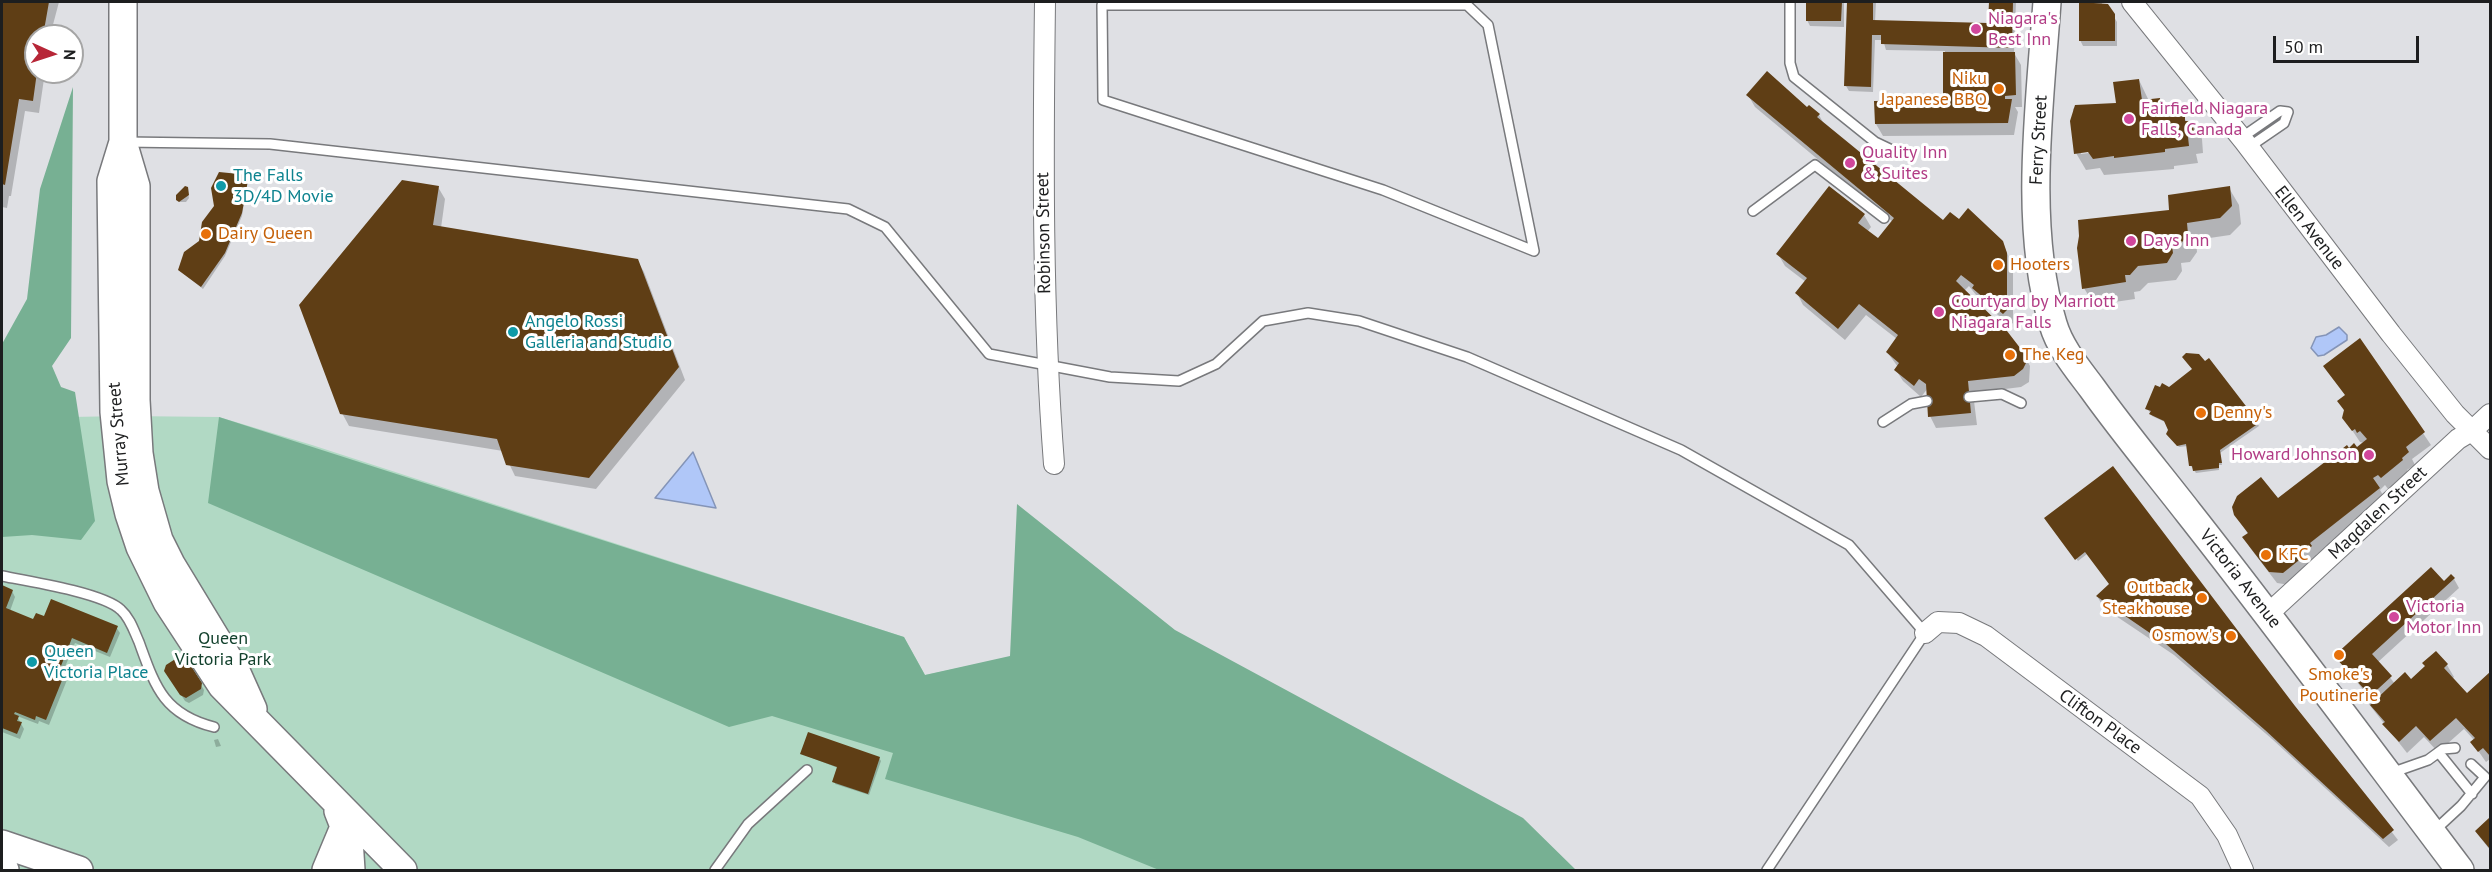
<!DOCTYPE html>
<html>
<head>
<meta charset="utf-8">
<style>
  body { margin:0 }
  #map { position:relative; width:2492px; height:872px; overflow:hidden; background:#dfe0e4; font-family:"PT Sans",sans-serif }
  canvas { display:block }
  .frame { position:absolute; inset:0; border:3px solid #1d1e1f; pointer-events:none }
  .north { position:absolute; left:24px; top:24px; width:60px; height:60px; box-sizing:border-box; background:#fff; border:2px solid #a5a5a5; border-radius:50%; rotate:93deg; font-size:16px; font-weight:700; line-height:24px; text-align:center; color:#1d1e1f }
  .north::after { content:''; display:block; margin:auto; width:21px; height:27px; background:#b72637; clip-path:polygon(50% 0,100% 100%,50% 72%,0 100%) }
  .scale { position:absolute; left:2273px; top:36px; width:146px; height:27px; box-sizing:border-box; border:3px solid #1d1e1f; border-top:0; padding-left:8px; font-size:18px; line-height:21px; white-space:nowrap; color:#1d1e1f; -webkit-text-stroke:4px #fff; paint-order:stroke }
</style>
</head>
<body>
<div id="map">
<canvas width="2492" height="872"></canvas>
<div class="frame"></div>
<div class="north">N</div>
<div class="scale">50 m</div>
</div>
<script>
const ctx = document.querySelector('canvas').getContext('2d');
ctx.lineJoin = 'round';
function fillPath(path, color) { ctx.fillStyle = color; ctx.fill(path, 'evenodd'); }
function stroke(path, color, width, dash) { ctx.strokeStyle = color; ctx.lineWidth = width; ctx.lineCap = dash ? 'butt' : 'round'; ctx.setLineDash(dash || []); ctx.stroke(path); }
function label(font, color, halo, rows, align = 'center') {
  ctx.font = font + ' "PT Sans",sans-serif'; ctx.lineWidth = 6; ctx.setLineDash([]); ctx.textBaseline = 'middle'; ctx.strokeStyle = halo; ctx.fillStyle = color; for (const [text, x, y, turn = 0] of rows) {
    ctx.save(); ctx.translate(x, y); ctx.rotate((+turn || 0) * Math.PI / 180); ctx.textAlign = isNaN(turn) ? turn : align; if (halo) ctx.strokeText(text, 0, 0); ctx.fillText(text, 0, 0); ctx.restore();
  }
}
fillPath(new Path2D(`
  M126,416L219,417L312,445L904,637L925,675L1010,657L1469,870H2V428L70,417Z`), '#b1d9c4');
fillPath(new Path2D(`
  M73,87L71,338L52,366L61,387L75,392L95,521L81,540L32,535L2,537V344L27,299L40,189Z
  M219,417L904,637L925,675L1010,656L1017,504L1175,630L1523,818L1576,870H1159L1078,837L885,779L893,753L772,716L729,727L208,503Z`), '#77b093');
const water = new Path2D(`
  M2339,327L2347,335V340L2324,355L2318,356L2311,348L2316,337L2326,335Z
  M693,452L716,508L655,498Z`);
fillPath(water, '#b0c7f8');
stroke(water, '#8494b7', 1.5);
fillPath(new Path2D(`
  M2,2H59L50,36H36V72H45L39,113L25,111L11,196H9L7,208L2,207Z
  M1807,2H1844V27L1810,26L1807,20Z
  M1848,2H1876L1875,22L1990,25L1991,2H2016L2014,53L2021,65L2022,107H2015L2018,112L2014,135L1883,136L1876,124L1945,101V51L1886,50L1883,40H1875L1873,92L1849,91L1846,86Z
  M2081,2H2102V5H2107L2117,22V46H2083L2080,40Z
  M2139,80L2149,101L2159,100L2169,118L2184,117L2187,123L2192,122L2202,139L2203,153L2196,154L2198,163L2174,166V169L2104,175L2100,168L2086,170L2076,153L2073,109L2075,107L2117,105ZM2081,151L2096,152L2081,154Z
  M1748,95L1819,115L1825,126L1943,223L1959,221L2002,242L2013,266V323L2010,325L1980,300L1969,286L1964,291L2023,353L2030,366L2029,382L2021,387L1973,393L1977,425L1936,428L1930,416L1928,388L1921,397L1903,381L1896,370L1898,367L1887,352L1897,339L1866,315L1845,340L1803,305L1797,293L1806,282L1785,266L1778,254L1864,215L1871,227L1867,232L1878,240L1893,222L1755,107Z
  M248,176L242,216L225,256L203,289L179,270Z
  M438,187L445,199L441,228L637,260L644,272L685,380L596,489L515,476L503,451L349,426L342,413Z
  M2229,188L2239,205L2241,224L2230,235L2196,240L2197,252L2190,262L2181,263L2182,271L2176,280L2148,283L2140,291L2134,292L2135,299L2094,305L2084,288L2171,211Z
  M187,189L189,198L186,202H179Z
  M2360,340L2431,445L2412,459L2415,465L2407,470L2409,473L2388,489L2385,485L2380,490L2386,500L2316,555L2318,559L2290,585L2277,583L2251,549L2244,537L2248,534L2236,515L2278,500L2348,450L2357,449L2364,443L2360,442L2344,418L2345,412L2339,402L2346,396L2325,366Z
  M2147,408L2257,423L2259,426L2220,453L2222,465H2219V470L2196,473L2191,466L2188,446L2179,447L2169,436L2167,423L2152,416Z
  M2046,518L2217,606L2398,840L2389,847L2272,739L2174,655L2104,608L2097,596L2111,586L2087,554L2078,561Z
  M2454,579L2459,588L2378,662L2395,684L2411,681L2426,667L2436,653L2447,665L2454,677L2452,679L2467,695L2490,674V759L2486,762L2472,742L2474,740L2464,729L2438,752L2424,737L2407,753L2368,703L2363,694L2365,692L2336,656Z
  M2,587L12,591L15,597L10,611L34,621L116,627L120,633L110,657L75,643L62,674L67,680L49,725L39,721L38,724L17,716L24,729L20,739L2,732Z
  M185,659L204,690L203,695L189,703L185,701L166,671Z
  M218,739L221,746L216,747L214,740Z
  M802,754L879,758L881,761L869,795L835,784L838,768Z
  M2489,820L2490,821V850L2476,832Z`), '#0003');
fillPath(new Path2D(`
  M2,2H49L43,36H36L37,72L33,101L19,99L5,185L2,184Z
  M1806,2H1842L1841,21H1806Z
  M1847,2H1873V20L1988,23L1989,2H2013L2012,48L1881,44V35H1872L1871,87L1844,86Z
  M2079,2L2108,4L2115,14V41H2079Z
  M1943,52H2015L2016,95L2005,96V99H2012L2008,123L1875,124L1874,101L1943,100Z
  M1767,71L1807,107L1809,105L1820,114L1817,117L1943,220L1950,212L1959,219L1968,208L2003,241L2007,253V310L2003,314L1972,288L1974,285L1961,275L1956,281L2007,331L2024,353L2026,363L2023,369L2014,376L1968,381L1971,413L1928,417L1926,384L1919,379L1914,386L1894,370L1899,363L1886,352L1898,335L1859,304L1838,329L1795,293L1807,278L1776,254L1829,186L1865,214L1858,223L1878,238L1894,218L1746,95Z
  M2139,79L2142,100L2160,98L2161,113H2167V117L2185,115V121H2193L2194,136L2188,137L2189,146L2165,149V152L2114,158V156L2093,159L2088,152L2074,154L2070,121L2075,105L2116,103L2113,82Z
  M219,172L249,175L242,213L225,253L201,287L178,270L184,252L199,241L202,222L214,206L211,188Z
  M402,180L439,186L433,225L638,259L679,367L589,478L506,465L497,439L340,414L299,305Z
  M185,186L188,187L189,195L179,202L176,200V195Z
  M2230,186L2232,206L2220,218L2187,223L2188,234L2180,245L2172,246L2173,253L2167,263L2138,266L2130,275H2125L2126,282L2082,289L2077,248L2079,236L2078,220L2169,210L2168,195Z
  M2360,338L2425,432L2406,447L2409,452L2402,458L2403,460L2381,478L2378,475L2373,478L2380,488L2310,543L2312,546L2301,555L2303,557L2283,573L2269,572L2242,537L2248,533L2234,515L2232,507L2237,496L2261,477L2278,498L2347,445L2349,448L2354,443L2357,447L2367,439L2360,431L2357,433L2355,429L2352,431L2342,418L2344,410L2337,401L2345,395L2323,366Z
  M2186,353L2199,354L2205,361L2209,358L2259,423L2220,450L2222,463H2219V468L2193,471L2192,466H2189L2186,444L2177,446L2166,434L2168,430L2164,421L2149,414L2151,411L2145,409L2155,385L2160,387L2162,383L2169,387L2192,369L2182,357Z
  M2113,466L2295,706L2394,830L2383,839L2265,730L2166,644L2096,596L2109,584L2085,552L2075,560L2044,518Z
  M2431,567L2444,581L2451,574L2455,578L2372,654L2392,676L2366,700L2361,694L2365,690L2334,656Z
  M2,585L13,590L6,608L33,619L36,613L44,616L51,599L118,626L107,653L72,638L59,671L65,673L46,720L36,716L35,720L15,712L14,714L19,716L17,721L22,722L17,734L2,728Z
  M2436,651L2448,664L2444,668L2467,693L2490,672V756L2483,748L2478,752L2470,742L2475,738L2456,718L2430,741L2416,726L2399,742L2382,724L2385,722L2370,705L2405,672L2411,679L2425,666L2422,663Z
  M180,656L186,658L202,683L201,689L186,698L180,695L164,671L166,665Z
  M808,732L880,757L868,794L832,782L837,767L800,754Z
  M2489,818L2490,819V849L2475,831Z`), '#5f3e15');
const lane = new Path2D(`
  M1790,2V63L1794,77L1875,142L1896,152
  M1102,5H1467L1488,25L1534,251L1383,190L1103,100Z
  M2241,138L2280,111L2288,112L2284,123L2249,147
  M125,142L270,144L848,209L885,227L989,354L1110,377L1179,381L1216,364L1263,321L1308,313L1359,321L1467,357L1681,450L1849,545L1925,633L1767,870
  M1753,211L1815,165L1884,218
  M1969,397L2002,394L2021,403
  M1883,422L1911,404L1927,401
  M2,576C28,581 104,593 121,610C130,618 134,631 139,642C155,686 163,714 214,727
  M2439,753L2472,794
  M2391,773L2428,760L2443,749L2455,748
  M2434,831L2461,806L2485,777L2471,764
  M715,870L748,824L807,770`);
const street = new Path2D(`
  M1045,2C1043,156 1042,309 1054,464
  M2132,2L2244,141L2391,334L2455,414L2490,449
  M2268,614L2458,439L2473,430L2490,414
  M1925,633L1938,622L1959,623L1986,636L2200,796L2227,835L2243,870`);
const secondary = new Path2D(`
  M123,2V142L111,181L114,412L121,481L129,514L140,547L167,602L222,686L403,870
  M2047,2C2040,102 2023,226 2053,324C2060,348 2077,368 2092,388C2122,430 2156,471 2188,512C2281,630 2370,751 2460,870
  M123,142L136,186V400L139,453L145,491L159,540L171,564L236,671L253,709
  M338,811L349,839L351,870
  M2,844L79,870
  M2,869L5,870
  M326,870L344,827`);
stroke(lane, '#78797c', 12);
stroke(street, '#78797c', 22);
stroke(secondary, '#78797c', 30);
stroke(lane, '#fff', 9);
stroke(street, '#fff', 20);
stroke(secondary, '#fff', 27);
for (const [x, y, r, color] of [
  [1976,29,6,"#d1479c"],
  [1999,89,6,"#e8710a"],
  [2129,119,6,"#d1479c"],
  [1850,163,6,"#d1479c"],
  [221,186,6,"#0f9aa8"],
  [206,234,6,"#e8710a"],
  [2131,241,6,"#d1479c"],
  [1998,265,6,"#e8710a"],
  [1939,312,6,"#d1479c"],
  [513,332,6,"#0f9aa8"],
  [2010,355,6,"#e8710a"],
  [2201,413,6,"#e8710a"],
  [2369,455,6,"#d1479c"],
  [2266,555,6,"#e8710a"],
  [2202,598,6,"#e8710a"],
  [2394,617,6,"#d1479c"],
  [2231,636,6,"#e8710a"],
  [2339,655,6,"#e8710a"],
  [32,662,6,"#0f9aa8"]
]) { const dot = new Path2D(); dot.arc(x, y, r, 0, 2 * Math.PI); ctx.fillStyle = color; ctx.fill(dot); stroke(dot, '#fff', 2); }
label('18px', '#b23c85', '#fff', [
  ["Niagara's",1988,19],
  ["Best Inn",1988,40],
  ["Fairfield Niagara",2141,109],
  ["Falls, Canada",2141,130],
  ["Quality Inn",1862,153],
  ["& Suites",1862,174],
  ["Days Inn",2143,241],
  ["Courtyard by Marriott",1951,302],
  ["Niagara Falls",1951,323],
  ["Howard Johnson",2357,455,"right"],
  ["Victoria",2406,607],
  ["Motor Inn",2406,628]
], 'left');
label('18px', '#c56008', '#fff', [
  ["Niku",1987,79,"right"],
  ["Japanese BBQ",1987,100,"right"],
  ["Dairy Queen",218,234],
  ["Hooters",2010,265],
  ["The Keg",2022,355],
  ["Denny's",2213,413],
  ["KFC",2278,555],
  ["Outback",2190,588,"right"],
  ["Steakhouse",2190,609,"right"],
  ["Osmow's",2219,636,"right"],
  ["Smoke's",2339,675,"center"],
  ["Poutinerie",2339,696,"center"]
], 'left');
label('18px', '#1d1e1f', '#fff', [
  ["Ferry Street",2039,140,-87],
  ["Ellen Avenue",2309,228,52],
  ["Robinson Street",1044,233,-91],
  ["Murray Street",119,434,-95],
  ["Magdalen Street",2378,513,-43],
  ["Victoria Avenue",2240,579,52],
  ["Clifton Place",2100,722,36]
]);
label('18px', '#0d838f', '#fff', [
  ["The Falls",233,176],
  ["3D/4D Movie",233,197],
  ["Angelo Rossi",525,322],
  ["Galleria and Studio",525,343],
  ["Queen",44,652],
  ["Victoria Place",44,673]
], 'left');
label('18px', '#13412d', '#fff', [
  ["Queen",223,639],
  ["Victoria Park",223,660]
]);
</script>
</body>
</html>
